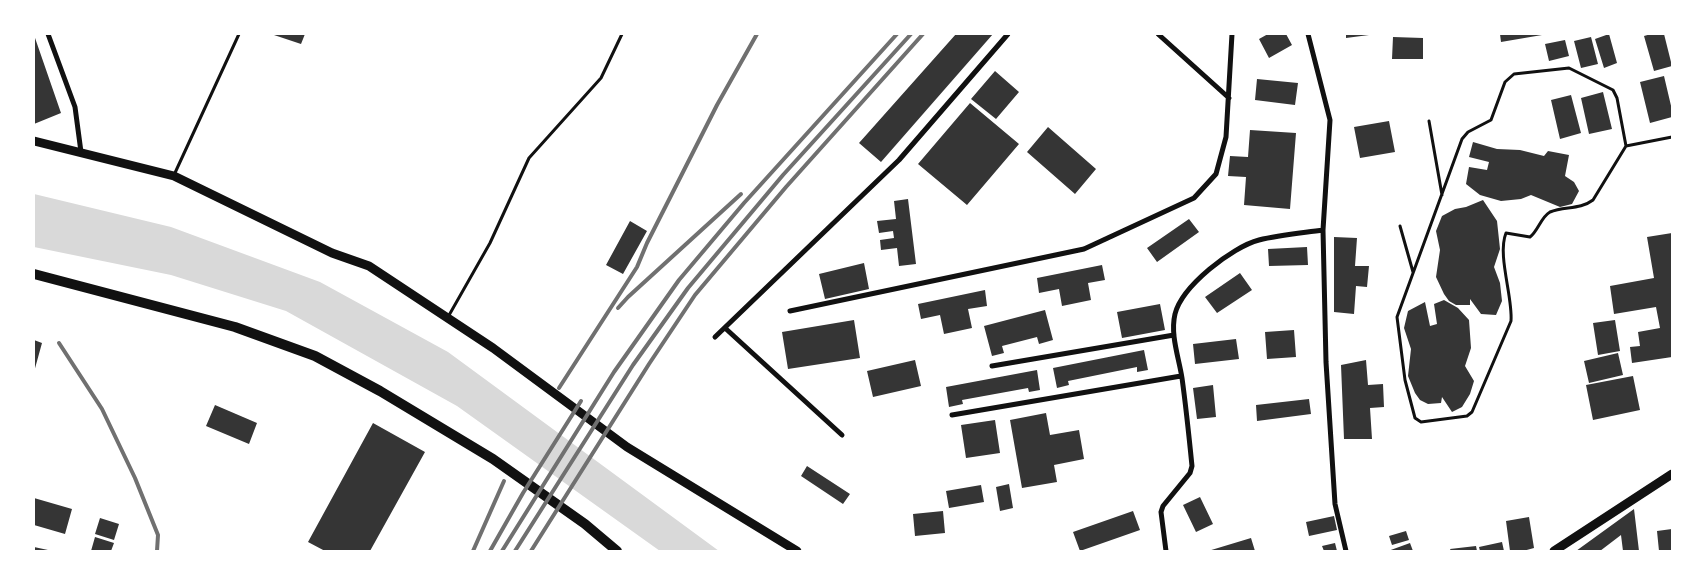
<!DOCTYPE html>
<html>
<head>
<meta charset="utf-8">
<style>
  body { margin:0 }
  #map { position:relative; width:1706px; height:585px; overflow:hidden; background:#fff; font-family:Karla,sans-serif }
  canvas { display:block }
  .frame { position:absolute; inset:0; border:35px solid #fff; pointer-events:none }
</style>
</head>
<body>
<div id="map">
<canvas width="1706" height="585"></canvas>
<div class="frame"></div>
</div>
<script>
const ctx = document.querySelector('canvas').getContext('2d');
ctx.lineJoin = 'round';
function fillPath(path, color) { ctx.fillStyle = color; ctx.fill(path, 'evenodd'); }
function stroke(path, color, width, dash) { ctx.strokeStyle = color; ctx.lineWidth = width; ctx.lineCap = dash ? 'butt' : 'round'; ctx.setLineDash(dash || []); ctx.stroke(path); }
fillPath(new Path2D(`
  M34,194L171,227L320,282L448,352L719,551H660L457,406L286,311L171,275L34,247Z`), '#d9d9d9');
fillPath(new Path2D(`
  M271,34H305L301,44Z
  M956,34H993L881,162L859,143Z
  M1268,34H1286L1292,45L1269,58L1259,39Z
  M1346,34H1369V35L1346,38Z
  M1500,34H1542V35L1501,42Z
  M1609,34L1617,63L1604,68L1595,39Z
  M1651,34H1664L1672,66L1654,71L1644,36Z
  M34,35L61,113L34,124Z
  M1393,37L1423,38V59H1392Z
  M1591,37L1598,64L1581,68L1574,41Z
  M1565,40L1569,56L1549,61L1545,44Z
  M995,71L1019,92L996,119L971,99Z
  M1664,76L1672,110V117L1650,123L1640,82Z
  M1257,79L1298,83L1295,105L1255,100Z
  M1603,92L1612,129L1589,134L1581,98Z
  M1571,95L1581,133L1560,139L1551,100Z
  M970,103L1019,144L967,205L918,164Z
  M1389,121L1395,152L1360,158L1354,127Z
  M1048,127L1096,169L1075,194L1027,152Z
  M1250,130L1296,133L1290,209L1244,205L1246,177L1228,176L1230,156L1248,157Z
  M1473,142L1497,149L1520,150L1544,156L1548,151L1569,155L1565,176L1574,182L1579,191L1572,204L1560,207L1531,195L1521,199L1501,201L1480,195L1466,184L1469,167L1487,170L1489,162L1469,157Z
  M908,199L916,264L899,266L897,248L881,250L880,240L894,238L893,231L879,233L877,221L896,219L894,201Z
  M1483,200L1497,221L1500,249L1494,267L1500,283L1502,301L1496,315L1481,314L1470,299V305H1456L1449,301L1444,294L1436,277L1440,250L1436,231L1442,216L1455,209L1466,207Z
  M1189,219L1199,232L1157,262L1147,248Z
  M630,221L647,231L623,274L606,265Z
  M1672,233V357L1632,363L1630,347L1640,346L1638,332L1660,328L1656,307L1614,314L1610,286L1654,278L1647,237Z
  M1334,237L1357,238L1355,266H1369L1367,287L1356,286L1354,314L1334,312Z
  M1307,247L1308,265L1269,266L1268,249Z
  M864,263L869,289L825,299L819,274Z
  M1102,265L1105,280L1088,283L1091,300L1062,306L1059,289L1039,293L1037,278Z
  M1240,273L1252,290L1217,313L1205,297Z
  M985,290L987,306L968,309L972,328L944,334L940,315L921,319L918,304Z
  M1444,300L1458,308L1469,320L1471,348L1465,366L1474,381L1470,394L1462,407L1452,412L1442,397L1441,403L1428,404L1420,400L1415,393L1408,376L1411,349L1404,328L1408,311L1425,302L1430,326L1437,324L1434,304Z
  M1160,304L1165,330L1122,338L1117,312Z
  M1045,310L1053,340L1039,344L1037,337L1002,346L1004,353L992,356L984,326Z
  M854,320L860,358L788,369L782,332Z
  M1615,320L1620,351L1598,355L1593,323Z
  M1294,330L1296,357L1267,359L1265,332Z
  M1236,339L1239,359L1195,364L1193,344Z
  M34,340L42,343L34,372Z
  M1144,350L1148,370L1137,372V367L1068,381L1069,385L1057,388L1053,368Z
  M1618,353L1623,375L1589,383L1584,361Z
  M915,360L921,386L873,397L867,371Z
  M1366,360L1368,385L1383,384L1384,407L1370,408L1372,439H1344L1341,365Z
  M1037,370L1040,390L1029,392L1028,388L962,400L963,404L949,407L946,387Z
  M1633,376L1640,410L1593,420L1586,385Z
  M1213,385L1216,417L1197,419L1193,388Z
  M1309,399L1311,414L1257,421L1256,405Z
  M215,405L257,423L249,444L206,426Z
  M1046,413L1050,435L1079,430L1084,459L1054,465L1057,482L1022,488L1010,420Z
  M995,420L1000,453L966,458L961,425Z
  M373,423L425,452L370,551H325L308,542Z
  M807,466L850,494L843,504L801,476Z
  M1009,484L1013,508L1000,511L996,487Z
  M981,485L984,502L949,508L946,491Z
  M1200,497L1213,524L1196,532L1183,505Z
  M34,498L72,509L65,534L34,525Z
  M1634,509L1639,551H1623L1621,535L1600,551H1576Z
  M943,511L945,533L915,536L913,514Z
  M1133,511L1140,530L1080,551L1073,532Z
  M1334,516L1337,530L1309,536L1306,522Z
  M1529,517L1534,548L1523,551H1510L1506,521Z
  M100,518L119,524L114,540L95,534Z
  M1672,529V551H1659L1657,531Z
  M1406,531L1409,540L1392,545L1389,536Z
  M95,537L114,543L111,551H91Z
  M1251,538L1255,551H1208Z
  M1502,542L1504,551H1480L1479,547Z
  M1335,543L1337,551H1324L1322,546Z
  M1410,543L1413,551H1388Z
  M1476,546L1477,551H1451L1450,549Z
  M34,547L48,550V551H34Z`), '#353535');
stroke(new Path2D(`
  M1429,121L1442,195
  M1626,146L1617,98L1613,90L1569,68L1514,74L1505,82L1491,120L1468,132L1462,139L1397,317L1405,380L1415,418L1421,422L1467,416L1472,412L1511,321C1513,297 1497,255 1506,233L1530,237C1538,231 1541,217 1550,212C1564,206 1580,210 1593,200L1626,146L1672,137
  M174,175L239,34
  M1400,226L1413,272
  M448,317L490,243L529,158L601,78L622,34`), '#111', 3);
stroke(new Path2D(`
  M48,34L75,107L81,152
  M1158,34L1229,98
  M1323,230L1326,362L1335,504L1346,551
  M790,311L1084,249L1194,198L1216,174L1226,137L1232,34
  M725,328L842,435
  M715,337L899,160L1008,34
  M992,366L1174,335
  M952,415L1181,376
  M1166,551L1161,512L1163,506L1190,473L1192,466C1189,436 1186,407 1182,378C1179,358 1170,335 1175,314C1182,286 1232,247 1259,240C1279,235 1302,233 1323,230L1330,120L1308,34`), '#111', 5);
stroke(new Path2D(`
  M34,141L174,176L332,253L369,266L493,348L627,447L797,551
  M1554,551L1672,474`), '#111', 9);
stroke(new Path2D(`
  M34,274L235,327L315,356L380,391L493,459L585,524L617,551`), '#111', 10);
stroke(new Path2D(`
  M618,308L628,297L741,194
  M59,343L102,409L135,478L158,535L157,551
  M559,388L637,267L647,243L717,105L757,34
  M473,551L504,481
  M490,551L523,493L581,401
  M502,551L614,372L679,280L744,203L897,34
  M515,551L633,365L688,288L783,175L911,34
  M531,551L649,364L695,295L786,187L923,34`), '#707070', 4);
</script>
</body>
</html>
